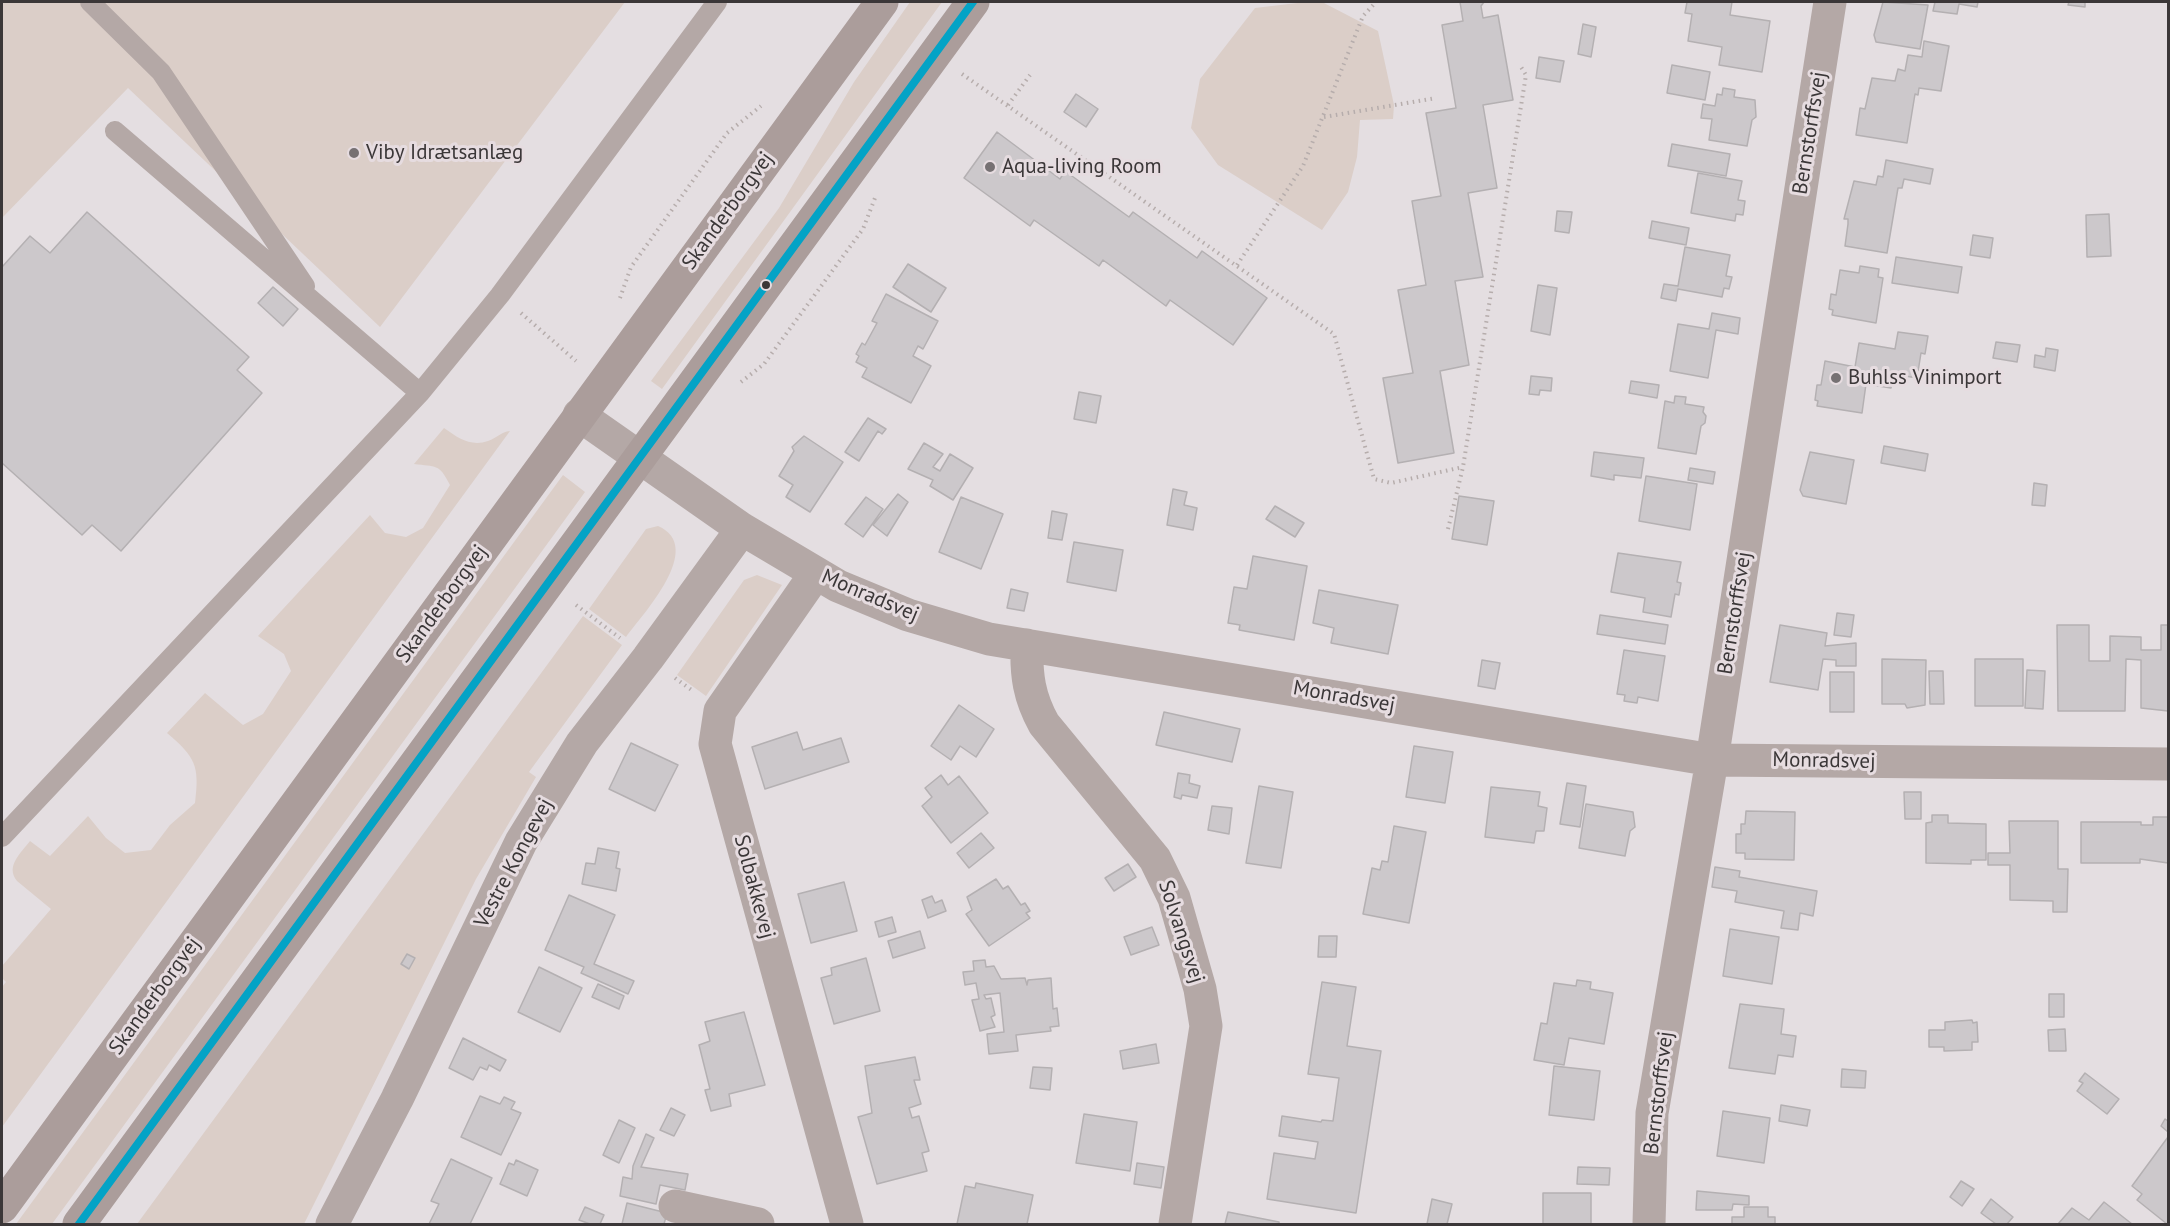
<!DOCTYPE html>
<html>
<head>
<meta charset="utf-8">
<style>
  body { margin:0 }
  #map { position:relative; width:2170px; height:1226px; overflow:hidden; background:#e4dee1; font-family:"PT Sans",sans-serif }
  canvas { display:block }
  .frame { position:absolute; inset:0; border:3px solid #3b3738; pointer-events:none }
</style>
</head>
<body>
<div id="map">
<canvas width="2170" height="1226"></canvas>
<div class="frame"></div>
</div>
<script>
const ctx = document.querySelector('canvas').getContext('2d');
ctx.lineJoin = 'round';
function fillPath(path, color) { ctx.fillStyle = color; ctx.fill(path, 'evenodd'); }
function stroke(path, color, width, dash) { ctx.strokeStyle = color; ctx.lineWidth = width; ctx.lineCap = dash ? 'butt' : 'round'; ctx.setLineDash(dash || []); ctx.stroke(path); }
function label(font, color, halo, rows, align = 'center') {
  ctx.font = font + ' "PT Sans",sans-serif'; ctx.lineWidth = 6; ctx.setLineDash([]); ctx.textBaseline = 'middle'; ctx.strokeStyle = halo; ctx.fillStyle = color; for (const [text, x, y, turn = 0] of rows) {
    ctx.save(); ctx.translate(x, y); ctx.rotate((+turn || 0) * Math.PI / 180); ctx.textAlign = isNaN(turn) ? turn : align; if (halo) ctx.strokeText(text, 0, 0); ctx.fillText(text, 0, 0); ctx.restore();
  }
}
fillPath(new Path2D(`
  M2,2H625L380,327L128,88L2,218Z
  M910,2H942L662,389L651,381L779,208L854,82Z
  M1306,2H1322L1378,31L1394,105L1393,119L1360,120L1357,157L1348,192L1322,230L1218,165L1191,128L1200,79L1255,8Z
  M444,428C458,438 471,447 488,441C497,438 501,432 510,431L2,1127V987L6,982L2,978V966L51,909L17,881C5,866 21,853 30,841L50,856L88,816L106,838L125,853L151,850L170,825L195,803C200,765 195,757 167,733L205,693L243,725L263,714L291,671L284,654L258,636L370,515L385,533L406,537L423,528L450,485C439,463 436,467 414,464Z
  M563,475L585,492L52,1224H16Z
  M658,526C706,547 643,614 626,637L589,609L646,529Z
  M757,575L782,585L706,696L677,675L744,580Z
  M583,616L622,645L529,772L536,777L476,879L304,1224H137Z`), '#dbcec8');
const building = new Path2D(`
  M1460,2H1484L1481,6L1483,18L1498,15L1513,100L1483,105L1497,188L1468,193L1483,277L1455,281L1469,365L1440,371L1454,453L1398,463L1383,378L1413,373L1398,290L1426,285L1412,201L1441,196L1426,113L1456,108L1442,25L1463,21Z
  M1687,2H1732L1730,15L1770,21L1762,72L1719,65L1722,47L1688,41L1692,14L1685,13Z
  M1883,2L1928,5L1920,49L1876,42L1874,35Z
  M1935,2H1978L1977,7L1959,4L1957,14L1933,11Z
  M2069,2H2085V7L2068,5Z
  M1583,24L1596,27L1591,57L1578,54Z
  M1924,41L1949,46L1941,91L1919,88L1918,95L1915,94L1907,143L1856,135L1860,108L1865,109L1872,78L1895,81L1898,69L1905,71L1908,55L1922,57Z
  M1539,57L1564,61L1560,82L1536,78Z
  M1672,65L1710,72L1705,100L1667,93Z
  M1723,88L1735,90L1734,97L1755,100L1756,117L1752,120L1747,146L1709,140L1712,119L1701,118L1703,104L1715,106L1717,94L1722,95Z
  M1076,94L1098,109L1086,127L1064,112Z
  M997,132L1060,179L1065,171L1129,217L1133,212L1197,258L1202,251L1267,298L1233,345L1170,300L1166,306L1103,260L1099,266L1034,220L1030,226L964,178Z
  M1672,144L1730,154L1726,176L1668,166Z
  M1886,160L1933,169L1930,184L1904,179L1902,188H1898L1887,253L1845,246L1848,224V219H1844L1854,181L1876,185L1878,176L1883,177Z
  M1698,173L1742,181L1738,200L1745,201L1743,215L1736,214L1735,221L1691,213Z
  M1557,211L1572,212L1569,233L1555,231Z
  M87,212L249,357L237,370L262,393L121,551L92,525L82,535L2,463V267L30,236L50,253Z
  M2109,214L2111,256L2087,257L2086,215Z
  M1652,221L1689,228L1686,245L1649,238Z
  M1973,235L1993,238L1990,258L1970,255Z
  M1685,247L1730,255L1726,276L1732,277L1729,289L1724,288L1722,297L1678,289L1676,301L1661,298L1664,284L1678,286Z
  M1896,257L1962,267L1958,293L1892,283Z
  M908,264L946,288L931,312L893,287Z
  M1860,266L1879,269L1878,277L1883,278L1876,323L1832,315L1833,310L1829,309L1831,294L1836,295L1840,270L1859,273Z
  M1538,285L1557,288L1550,335L1531,331Z
  M273,287L298,309L283,326L258,303Z
  M886,294L938,321L923,349L918,346L913,356L931,366L911,403L862,377L867,368L856,362L859,356L856,354L862,343L865,345L877,323L872,321Z
  M1712,313L1740,318L1738,334L1716,330L1708,378L1670,371L1678,324L1709,329Z
  M1898,332L1928,336L1925,354L1921,353L1917,378L1893,374L1891,388L1866,384L1862,413L1817,406L1818,401L1815,400L1817,385H1821L1825,361L1855,367L1859,343L1895,349Z
  M1996,342L2020,345L2017,362L1993,358Z
  M2046,348L2058,350L2055,371L2034,367L2035,355L2045,357Z
  M1531,376L1552,378L1551,391L1540,390L1539,395L1529,394Z
  M1631,381L1659,385L1657,398L1629,393Z
  M1079,392L1101,396L1096,423L1074,419Z
  M1675,396L1686,397L1685,404L1704,407L1703,412L1706,416L1705,423L1701,426L1696,454L1658,448L1665,401L1674,403Z
  M868,418L886,429L882,434L878,431L859,461L845,452Z
  M804,436L843,462L810,512L786,497L793,485L779,476L794,451L792,447Z
  M924,443L943,454L933,467L940,471L950,454L973,468L953,500L930,486L933,480L908,469Z
  M1884,446L1928,454L1925,471L1881,463Z
  M1594,452L1644,458L1641,478L1614,475V480L1591,476Z
  M1810,452L1854,460L1846,504L1803,496L1800,490Z
  M1690,468L1715,472L1713,484L1688,480Z
  M1646,476L1697,484L1690,530L1639,521Z
  M2034,483L2047,485L2045,506L2032,505Z
  M1173,489L1187,492L1184,505L1197,508L1193,530L1167,525Z
  M898,494L908,502L887,536L873,525Z
  M1459,496L1494,501L1487,545L1452,539Z
  M866,497L883,509L863,537L845,524Z
  M961,497L1003,514L981,569L939,552Z
  M1275,506L1304,523L1295,537L1266,519Z
  M1052,511L1067,514L1062,540L1048,538Z
  M1074,542L1123,550L1116,591L1067,582Z
  M1618,553L1681,562L1677,582L1681,583L1679,595L1675,594L1671,617L1643,612L1645,598L1611,592Z
  M1253,556L1307,566L1294,640L1239,630L1240,625L1228,623L1234,587L1247,589Z
  M1011,589L1028,593L1024,611L1007,608Z
  M1319,590L1398,605L1388,654L1331,643L1334,628L1313,623Z
  M1837,613L1854,615L1851,637L1834,635Z
  M1600,615L1668,625L1665,644L1597,634Z
  M1780,625L1827,633L1825,646L1856,643V666H1836V660L1823,659L1818,690L1770,682Z
  M2057,625H2089V661H2110V636L2141,637V650H2161V625H2168V711L2141,708V660L2126,659L2125,711H2058Z
  M1624,650L1665,656L1658,701L1638,697L1637,703L1624,701L1625,695L1617,694Z
  M1882,659L1926,660L1925,705L1907,708L1905,704H1882Z
  M1975,659H2023V706H1975Z
  M1482,660L1500,663L1495,689L1478,686Z
  M2027,670L2045,671L2043,709L2025,708Z
  M1929,671H1943L1944,704H1930Z
  M1830,672H1854V712H1830Z
  M959,705L994,729L976,757L960,746L951,760L931,746Z
  M1164,712L1240,729L1232,762L1156,745Z
  M797,732L803,750L841,738L849,762L765,789L752,747Z
  M631,743L678,765L655,811L609,789Z
  M1414,746L1453,752L1445,803L1406,797Z
  M1178,773L1190,775L1189,783L1200,786L1197,798L1182,795L1181,799L1174,797Z
  M941,775L948,785L959,776L988,813L951,843L922,806L932,797L925,788Z
  M1567,783L1586,786L1580,827L1560,824Z
  M1259,786L1293,792L1281,868L1246,863Z
  M1491,787L1540,792L1538,806L1547,808L1544,831H1536L1534,843L1485,837Z
  M1904,792H1921V819H1905Z
  M1586,804L1633,812L1635,827L1630,831L1625,856L1579,848Z
  M1212,806L1232,808L1229,834L1208,830Z
  M1746,811L1795,812L1794,860L1745,859V853H1736V834H1741V824H1745Z
  M1932,815H1948V823L1986,824V860H1971V864L1926,863V823L1932,822Z
  M2153,817H2168V863L2140,859V863H2081V822H2141V825H2153Z
  M2009,821H2058V869H2068L2067,912H2053V901L2010,900V865H1988V853H2010Z
  M1394,826L1426,832L1409,923L1363,914L1372,868L1380,870L1382,861L1388,862Z
  M981,833L994,848L969,868L957,853Z
  M598,848L619,852L616,868L620,869L616,891L582,884L586,863L595,864Z
  M1128,864L1136,877L1114,891L1105,878Z
  M1715,867L1740,871L1739,877L1817,891L1813,916L1800,913L1798,930L1781,928L1784,911L1735,902L1737,891L1712,887Z
  M996,879L1003,889L1008,886L1021,905L1025,903L1030,911L1026,913L1030,918L989,946L966,914L972,910L967,897Z
  M844,882L857,931L811,943L798,894Z
  M569,895L615,915L594,964L634,981L628,994L581,973L584,967L545,950Z
  M932,896L935,903L942,900L946,911L928,918L922,900Z
  M892,917L896,932L879,937L875,922Z
  M1152,927L1159,945L1131,955L1124,937Z
  M1730,929L1779,937L1772,984L1723,976Z
  M920,931L925,948L893,958L888,941Z
  M1319,936H1337L1336,957H1318Z
  M407,954L415,958L409,969L401,964Z
  M866,958L880,1011L834,1024L821,978L832,975L831,968Z
  M985,960L986,967L994,966L1001,979L1025,978L1027,985L1028,980L1051,978L1053,1009L1057,1008L1059,1026L1050,1027L1051,1031L1016,1035L1018,1051L989,1054L987,1034L1004,1032L1000,993L984,995L986,999L991,998L995,1015L991,1017L995,1027L980,1031L972,1000L979,999L976,983L965,985L963,972L974,971L973,961Z
  M539,967L582,988L560,1032L518,1012Z
  M1577,980L1591,982L1590,989L1613,993L1604,1044L1569,1038L1564,1065L1534,1060L1541,1023L1547,1024L1554,983L1576,986Z
  M1322,982L1356,987L1347,1046L1381,1051L1356,1213L1267,1199L1274,1153L1315,1159L1318,1142L1279,1136L1282,1116L1321,1122L1322,1120L1333,1121L1339,1078L1308,1074Z
  M598,984L624,996L619,1009L592,997Z
  M2049,994H2064V1017H2049Z
  M1740,1004L1784,1009L1781,1034L1796,1036L1793,1057L1778,1055L1775,1074L1729,1068Z
  M744,1012L765,1085L729,1094L731,1106L711,1111L705,1090L710,1089L699,1045L710,1041L705,1022Z
  M1972,1020L1973,1023L1977,1022L1978,1042H1972V1050L1944,1051V1047H1929V1030H1945V1022Z
  M2065,1029L2066,1051H2049L2048,1030Z
  M463,1038L506,1060L500,1071L489,1065L487,1070L480,1067L473,1080L449,1068Z
  M1156,1044L1159,1063L1123,1069L1120,1051Z
  M915,1057L920,1080H914L921,1104L909,1108L912,1118L919,1116L929,1151L922,1153L927,1171L877,1184L858,1117L872,1113L865,1066Z
  M1554,1066L1600,1071L1594,1120L1549,1115Z
  M1033,1067L1052,1068L1050,1090L1030,1088Z
  M1842,1069L1866,1071L1865,1088L1841,1087Z
  M2085,1073L2119,1099L2107,1114L2077,1091L2083,1083L2079,1081Z
  M480,1096L500,1104L504,1097L515,1102L511,1109L521,1113L501,1155L461,1137Z
  M1781,1105L1810,1110L1807,1126L1779,1121Z
  M671,1108L685,1115L674,1136L660,1130Z
  M1723,1111L1770,1118L1764,1163L1717,1156Z
  M1084,1114L1137,1122L1130,1171L1076,1163Z
  M2165,1119L2168,1121V1132L2161,1126Z
  M619,1120L635,1128L619,1163L603,1155Z
  M646,1134L654,1138L641,1167L688,1174L685,1190L660,1185L656,1204L620,1196L623,1177L632,1179L633,1166Z
  M2168,1137V1224H2167L2137,1200L2142,1194L2132,1186Z
  M451,1159L492,1178L470,1224H429L439,1204L431,1201Z
  M516,1160L538,1170L527,1196L500,1184L509,1163L514,1165Z
  M1137,1163L1164,1167L1161,1188L1134,1184Z
  M1578,1167L1610,1168L1609,1185L1577,1184Z
  M1961,1181L1974,1189L1962,1206L1950,1197Z
  M976,1183L1033,1195L1027,1224H957L965,1186L975,1188Z
  M1697,1191L1749,1196V1205L1733,1204L1732,1210H1696Z
  M1543,1193H1591V1224H1543Z
  M1432,1199L1452,1204L1447,1224H1427Z
  M1991,1199L2013,1217L2007,1224H1996L1981,1213Z
  M2104,1202L2132,1224H2058L2072,1208L2089,1220Z
  M627,1203L667,1213L664,1224H622Z
  M585,1207L604,1215L600,1224H590L579,1220Z
  M1744,1207H1768V1217H1775V1224H1732V1217H1744Z
  M1228,1212L1279,1222V1224H1225Z`);
fillPath(building, '#ccc8cb');
stroke(building, '#b4b0b2', 1.5);
stroke(new Path2D(`
  M962,74L1334,334L1374,479L1391,483L1463,467
  M1008,105L1030,75
  M1324,117L1436,98
  M1237,265L1303,166L1363,16L1376,2
  M620,298L631,267L727,133L761,106
  M521,313L576,361
  M741,382L764,364L863,229L875,198
  M1448,529L1463,467L1526,75L1521,67
  M576,605L620,638
  M675,678L693,691`), '#b6adac', 4, [1.5, 4.5]);
stroke(new Path2D(`
  M90,2L161,72L305,286
  M115,131L420,393
  M2,837L420,393L500,295L717,2`), '#b4a8a6', 20);
stroke(new Path2D(`
  M579,415L742,529L838,586L908,615L989,639L1712,760L2168,764
  M816,573L720,711L715,744L847,1224
  M1027,645C1026,675 1029,697 1044,724L1155,859L1174,898L1200,989L1206,1026L1175,1224
  M675,1206L758,1224
  M332,1224L397,1099L521,842L582,743L648,658L742,529
  M1649,1224L1652,1113L1712,760L1830,2`), '#b4a8a6', 33);
stroke(new Path2D(`
  M2,1207L882,2
  M79,1224L973,2`), '#ab9d9b', 33);
stroke(new Path2D(`
  M79,1224L973,2`), '#03a3c6', 8);
for (const [x, y, r, color] of [
  [354,153,6,"#767173"],
  [990,167,6,"#767173"],
  [766,285,5,"#3b3738"],
  [1836,378,6,"#767173"]
]) { const dot = new Path2D(); dot.arc(x, y, r, 0, 2 * Math.PI); ctx.fillStyle = color; ctx.fill(dot); stroke(dot, '#e6dce0', 2); }
label('21px', '#3b3738', '#e6dce0', [
  ["Bernstorffsvej",1810,133,-81],
  ["Skanderborgvej",728,211,-54],
  ["Monradsvej",870,596,23],
  ["Skanderborgvej",442,604,-54],
  ["Bernstorffsvej",1735,613,-81],
  ["Monradsvej",1344,697,10],
  ["Monradsvej",1824,761,1],
  ["Vestre Kongevej",514,863,-62],
  ["Solbakkevej",754,887,75],
  ["Solvangsvej",1181,932,72],
  ["Skanderborgvej",155,996,-54],
  ["Bernstorffsvej",1659,1093,-83]
]);
label('21px', '#3b3738', '#e6dce0', [
  ["Viby Idrætsanlæg",366,153],
  ["Aqua-living Room",1002,167],
  ["Buhlss Vinimport",1848,378]
], 'left');
</script>
</body>
</html>
